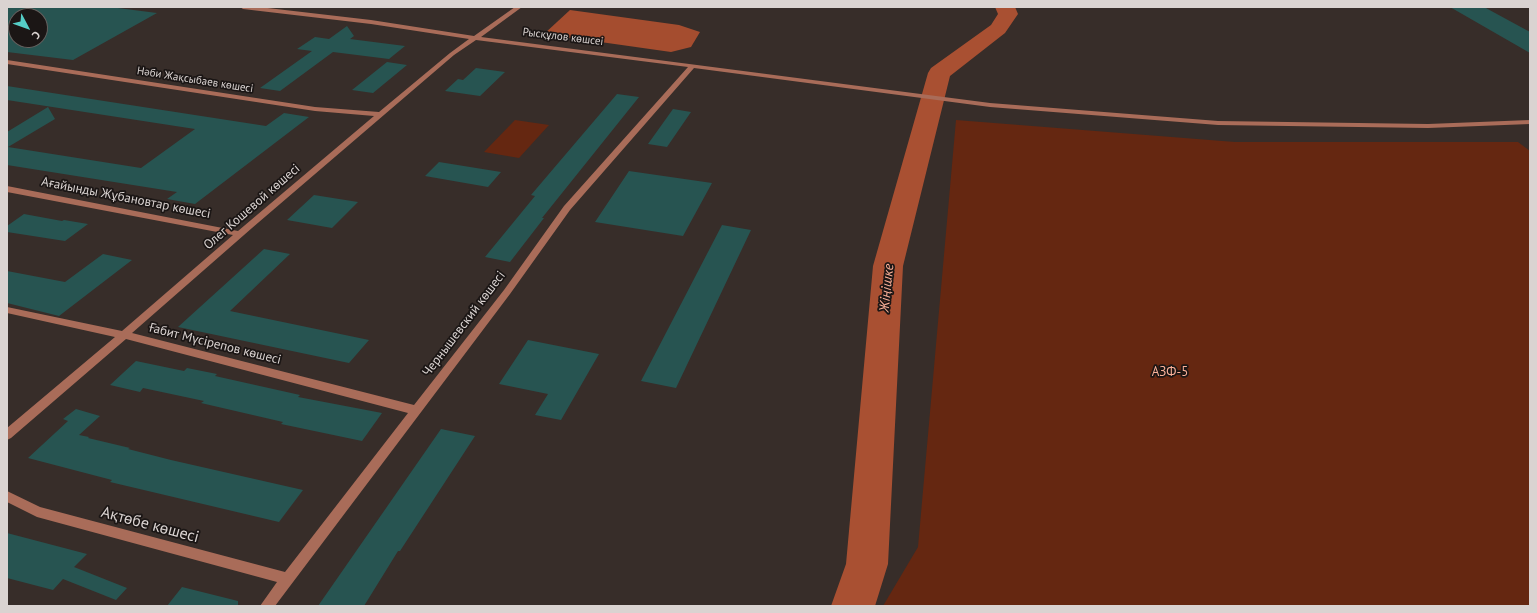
<!DOCTYPE html>
<html>
<head>
<meta charset="utf-8">
<style>
  body { margin:0 }
  #map { position:relative; width:1537px; height:613px; overflow:hidden; background:#372d29; font-family:"PT Sans",sans-serif }
  canvas { display:block }
  .frame { position:absolute; inset:0; border:8px solid #dad3d1; pointer-events:none }
  .north { position:absolute; left:8px; top:8px; width:40px; height:40px; box-sizing:border-box; background:#1b1615; border:1px solid #676260; border-radius:50%; rotate:131deg; font-size:11px; font-weight:700; line-height:16px; text-align:center; color:#dad3d1 }
  .north::after { content:''; display:block; margin:auto; width:14px; height:18px; background:#55cdc6; clip-path:polygon(50% 0,100% 100%,50% 72%,0 100%) }
</style>
</head>
<body>
<div id="map">
<canvas width="1537" height="613"></canvas>
<div class="frame"></div>
<div class="north">С</div>
</div>
<script>
const ctx = document.querySelector('canvas').getContext('2d');
ctx.lineJoin = 'round';
function fillPath(path, color) { ctx.fillStyle = color; ctx.fill(path, 'evenodd'); }
function label(font, color, halo, rows, align = 'center') {
  ctx.font = font + ' "PT Sans",sans-serif'; ctx.lineWidth = 3.5; ctx.setLineDash([]); ctx.textBaseline = 'middle'; ctx.strokeStyle = halo; ctx.fillStyle = color; for (const [text, x, y, turn = 0] of rows) {
    ctx.save(); ctx.translate(x, y); ctx.rotate((+turn || 0) * Math.PI / 180); ctx.textAlign = isNaN(turn) ? turn : align; if (halo) ctx.strokeText(text, 0, 0); ctx.fillText(text, 0, 0); ctx.restore();
  }
}
fillPath(new Path2D(`
  M515,120L549,125L519,158L484,152Z
  M956,120L1235,142H1518L1530,151V606H883L918,547Z`), '#652711');
fillPath(new Path2D(`
  M570,10L679,25L700,32L691,47L671,52L544,34Z`), '#a54d2f');
fillPath(new Path2D(`
  M995,7H1015L1018,14L1005,33L950,76L903,266L888,564L875,606H831L846,564L873,266L928,73L931,68L991,25L998,14Z`), '#a95032');
fillPath(new Path2D(`
  M7,7H110L157,13L73,60L7,52ZM16,16H40V40H16Z
  M1450,7H1484L1530,32V53Z
  M347,26L354,36L350,39L405,46L389,59L333,52L280,91L260,88L312,51L297,49L315,37L329,39Z
  M387,62L407,65L373,93L352,90Z
  M476,68L505,72L480,96L445,91L458,79L463,80Z
  M7,86L266,126L284,113L309,117L195,204L167,199L177,192L7,165V132L48,107L55,119L8,147L141,168L195,129L7,100Z
  M617,94L639,97L542,218H544L510,262L485,257L535,196L531,195Z
  M673,109L691,112L667,147L648,144Z
  M439,162L501,172L488,187L425,176Z
  M629,171L712,183L683,236L595,222Z
  M314,195L358,202L332,228L287,220Z
  M24,214L62,221L64,220L88,224L65,241L7,232V226Z
  M722,225L751,230L676,388L641,381Z
  M264,249L290,254L230,311L369,340L349,363L178,327Z
  M103,254L132,260L59,316L7,303V271L65,282Z
  M528,340L599,354L561,420L535,415L548,394L499,384Z
  M136,361L184,371L187,368L217,374L215,376L300,395L298,397L382,413L362,441L281,424L283,422L201,403L204,401L143,388L140,392L110,385Z
  M76,409L100,416L79,435L89,437L88,438L130,448L128,449L171,460L303,490L279,522L110,482L112,480L28,458L68,421L63,419Z
  M441,429L475,436L400,551H398L364,606H318Z
  M7,533L87,554L74,567L127,588L116,600L63,579L53,590L7,578Z
  M182,587L238,601V606H167Z`), '#275451');
fillPath(new Path2D(`
  M240,7H259L371,20L474,36L515,7H522L481,37L990,103L1218,121L1428,124L1530,120V124L1428,128L1218,125L990,107L694,68L570,210L510,294L275,606H260L277,582L37,517L7,502V491L40,507L285,572L408,413L126,339L11,438L7,440V428L115,337L7,313V307L122,331L233,235L7,192V186L238,231L374,116L315,111L7,64V60L315,107L379,112L450,53L469,39L371,24L243,9ZM476,40L688,67L564,206L504,290L414,405L132,333L252,228L454,55Z`), '#a96c59');
label('11px', '#dad3d1', '#1b1615', [
  ["Рысқұлов көшсеі",563,37,7],
  ["Нәби Жақсыбаев көшесі",195,80,9]
]);
label('13px', '#dad3d1', '#1b1615', [
  ["Ағайынды Жұбановтар көшесі",126,198,11],
  ["Олег Кошевой көшесі",252,207,-41],
  ["Чернышевский көшесі",464,324,-53],
  ["Ғабит Мүсірепов көшесі",215,344,14]
]);
label('13px', '#fbb199', '#1b1615', [
  ["АЗФ-5",1170,372]
]);
label('italic 14px', '#fbb199', '#1b1615', [
  ["Жіңішке",887,288,-84]
]);
label('16px', '#dad3d1', '#1b1615', [
  ["Ақтөбе көшесі",150,525,15]
]);
</script>
</body>
</html>
